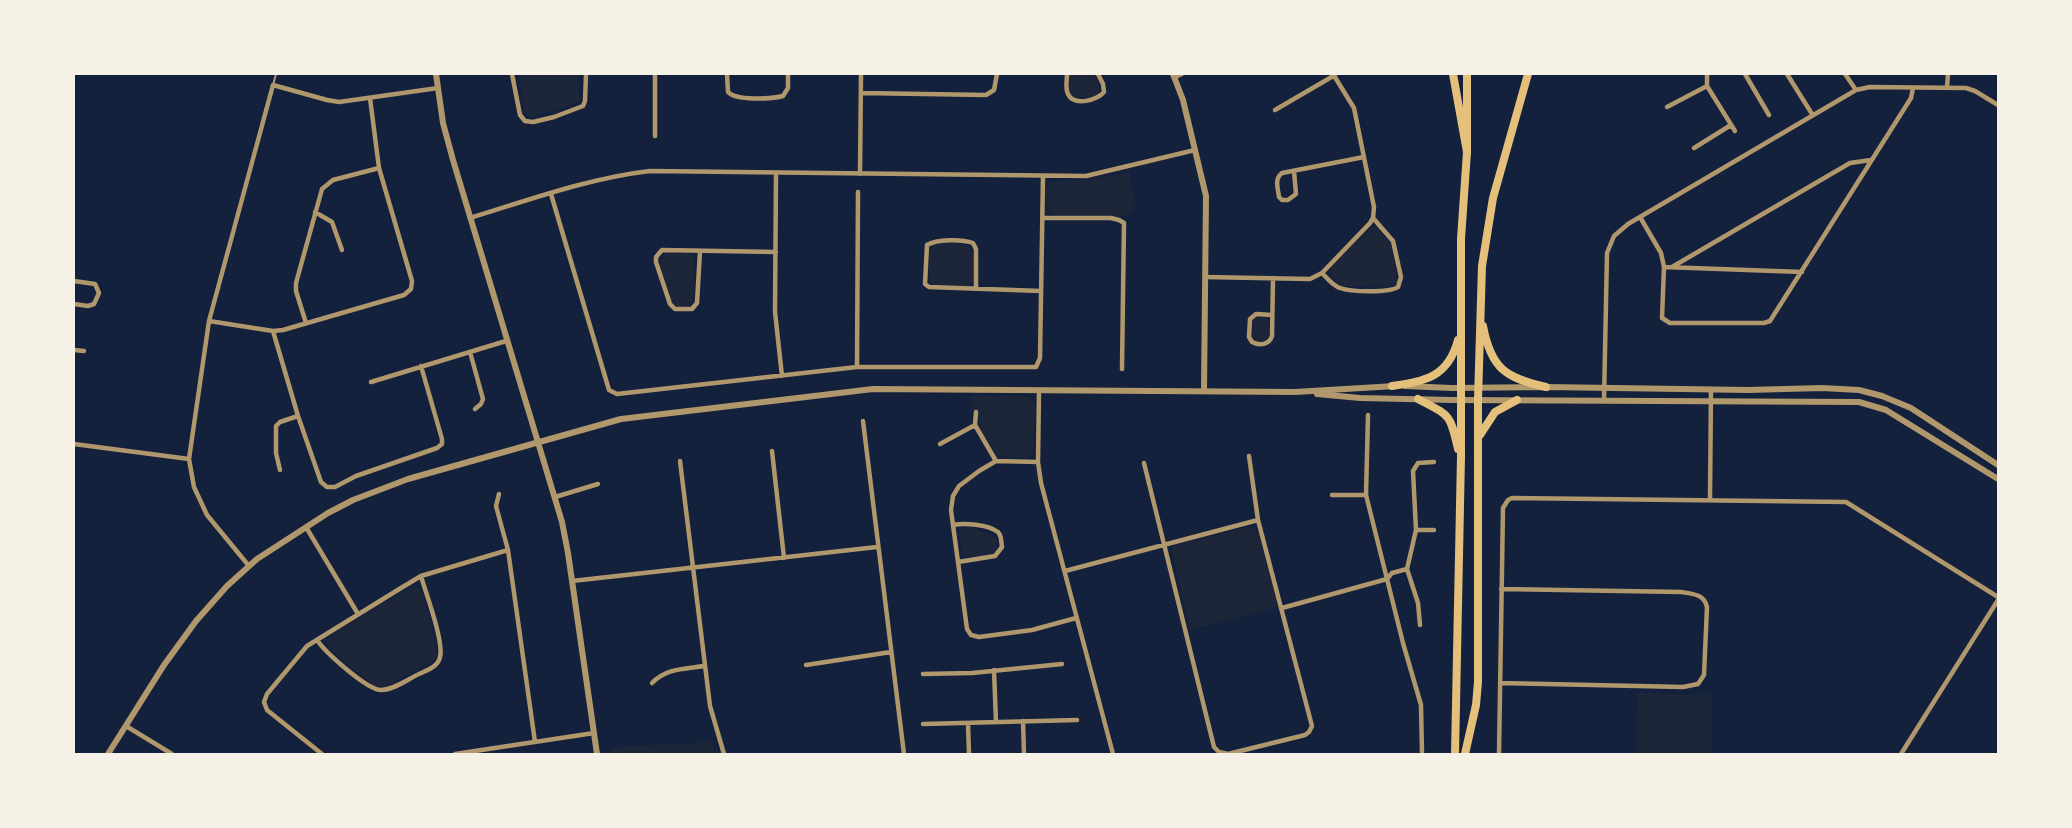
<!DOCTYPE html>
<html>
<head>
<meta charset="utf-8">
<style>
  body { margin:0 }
  #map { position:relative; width:2072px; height:828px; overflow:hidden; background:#14213d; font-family:"Source Sans 3",sans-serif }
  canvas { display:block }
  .frame { position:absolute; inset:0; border:75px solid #f6f1e7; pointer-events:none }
</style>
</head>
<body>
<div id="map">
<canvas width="2072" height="828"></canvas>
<div class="frame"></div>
</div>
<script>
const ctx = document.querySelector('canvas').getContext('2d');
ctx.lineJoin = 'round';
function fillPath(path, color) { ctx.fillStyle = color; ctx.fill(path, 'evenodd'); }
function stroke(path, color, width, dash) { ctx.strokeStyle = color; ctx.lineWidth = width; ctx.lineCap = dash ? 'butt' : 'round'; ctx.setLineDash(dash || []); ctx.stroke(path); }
fillPath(new Path2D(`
  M519,74H580L579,100L577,103L532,117L528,116L525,112Z
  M1069,74H1094C1098,83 1104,91 1094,97H1074L1069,90Z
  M1129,172L1136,205L1129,214L1123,216L1054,215L1047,210L1045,190L1050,182L1085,180Z
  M1376,226L1391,243L1397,282L1390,287L1340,286L1331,277L1330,268L1370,228Z
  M936,244C944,244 963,241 970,247C975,252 974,273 973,280C971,284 970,284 966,286H935L929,281V252L930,248Z
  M665,253H687L695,258V298C692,307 684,307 675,306L671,302L660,264V260Z
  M1256,317H1266L1269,322V336L1264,342H1257L1252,337V320Z
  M972,396H1025L1032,400L1035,407L1033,454L1028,457H1003L997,455L980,428L978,410H971Z
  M966,526L994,536L997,540L996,551C988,556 971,558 963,555L961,551L959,529Z
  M1248,527L1254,528L1258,534L1278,607L1190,630L1172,553L1173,548L1177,545Z
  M414,586L422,592L437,650L435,658L431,662L384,687H375L328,648L326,639L408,588Z
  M1637,693L1713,695L1712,754H1636Z
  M711,742L715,754H613L612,747Z`), '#1d2539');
stroke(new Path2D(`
  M273,85L276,74`), '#b1986c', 2);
stroke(new Path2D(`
  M512,74L520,115L525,121L533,122L554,117L583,106L585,101L586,74
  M727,74L728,92C736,101 771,99 783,96L788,88V74
  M1067,74C1067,79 1065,89 1068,94C1074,107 1098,100 1104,92L1103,84L1098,74
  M1707,74V86L1735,131
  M1745,74L1769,115
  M1787,74L1812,114
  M1845,74L1856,90
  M1175,77L1182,74
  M1947,87L1948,74
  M861,93L986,95L994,90L997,74
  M1667,107L1707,86
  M1275,110L1335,75
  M655,136V74
  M1694,148L1731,125
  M1294,171L1296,194L1288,200H1282L1279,197C1278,188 1274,179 1282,173L1364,157
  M776,173L775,312L782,376
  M860,174L861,74
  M551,194L609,390L617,394L857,367H1036L1040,358L1043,176
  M315,212L332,222L342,250
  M1640,217L1661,253L1664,267L1802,272
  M470,218C529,200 589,178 650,171L1086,176L1195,150
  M1042,218H1111L1119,220L1124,223L1122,369
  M700,251L697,303L692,309H675L670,304L656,262V257L662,250L776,252
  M1664,267L1662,318L1670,323H1764L1770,321L1911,98L1913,88
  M1672,267L1850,163L1871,160
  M1322,273C1327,278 1333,286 1340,288C1350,292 1390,293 1398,287L1401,277L1393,241L1373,218
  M1205,277L1310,279L1322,273L1370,223L1373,218L1374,207L1354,108L1333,74
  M74,281L95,284L99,293L94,304L88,306L74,304
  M976,289V249L973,243C962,239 937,239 927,245L925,284L929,287L1041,291
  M1272,315L1256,314L1250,319L1249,337L1252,342C1260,346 1269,345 1272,336L1273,278
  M209,321L273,331L283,330L404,295L411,289L412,281L379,168L370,98
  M306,323L296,291V283L322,189L333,180L379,168
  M273,331L298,416L321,482L327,487H335L356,476L437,448L442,444V439L421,366
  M74,350L84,351
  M470,352L483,399L481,404L475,409
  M857,367L858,192
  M371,382L506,341
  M1039,391L1038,462L1041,483L1113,754
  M1604,400L1607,253L1614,236L1628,224L1856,90L1870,87L1966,88L1975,91L1998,105
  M976,412L975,425L996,461
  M1368,415L1366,495L1403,643L1421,705L1422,754
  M863,421L904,754
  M74,444L189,459
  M940,444L975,425
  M772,451L784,558
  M680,461L710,706L724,754
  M1038,462L996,461L979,471L959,486L953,496L951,510L967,629L971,635L979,637L1032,630L1076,618
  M1144,463L1214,747L1219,752L1228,754L1305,735L1309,732L1312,726L1258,520L1249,456
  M280,470L276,453V426L280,422L298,416
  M499,494L496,506L508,550L535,742
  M1332,495H1366
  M555,497L598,484
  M1710,499L1711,389
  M953,525C965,523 987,524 998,532C1002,536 1001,542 1002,547L995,556L958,562
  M306,527L358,614
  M1416,530H1434
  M249,566L207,515L194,487L189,459L209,321L273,85L327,100L339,102L438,88
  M1065,571L1258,520
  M572,581L877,547
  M1282,608L1387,579L1392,573L1407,569
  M1420,625L1418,603L1407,569L1416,530L1413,471L1418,463L1434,462
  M317,640C325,652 367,690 381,690C394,690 408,679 419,674C427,670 438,667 440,657C444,641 426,594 421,576
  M806,665L891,652
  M994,670L996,722
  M923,674L972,673L1062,664
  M652,683C666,668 684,669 704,666
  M1500,683L1683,687L1698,684L1704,675L1707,607C1704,594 1693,594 1681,592L1501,589
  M1023,721L1024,754
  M968,723L969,754
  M923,724L1077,720
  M126,726L172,754
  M322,754L267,710L264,702L267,694L307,646L401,588L421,576L508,550
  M455,754L594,733
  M1499,754L1503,508L1508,500L1512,498L1846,502L1998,597
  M1901,754L1998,600`), '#b1986c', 4.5);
stroke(new Path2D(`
  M436,74L443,123L453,160L562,522L568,553L597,754
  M1173,74L1183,100L1206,196L1204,391
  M1405,386L1452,388L1546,387L1748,390L1822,388L1859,390L1882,396L1911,408L1998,465
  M1317,394L1360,398L1452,400L1859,402L1886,410L1998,479
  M108,754L164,665L196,621L227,586L257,559L328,513L353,500L408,479L621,419L873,389L1295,392L1395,386`), '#b1986c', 6);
stroke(new Path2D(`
  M1483,326C1491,369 1506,378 1546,387
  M1392,386C1426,381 1448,377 1458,340
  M1418,399C1450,416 1450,413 1458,449
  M1480,435L1495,412L1517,400
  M1455,754L1461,456V239L1467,152V74
  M1465,754L1476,705L1478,682V400L1482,266L1493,198L1528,74`), '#e5c07b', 8);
stroke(new Path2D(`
  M1453,74L1467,152`), '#e5c07b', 8);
</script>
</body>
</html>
